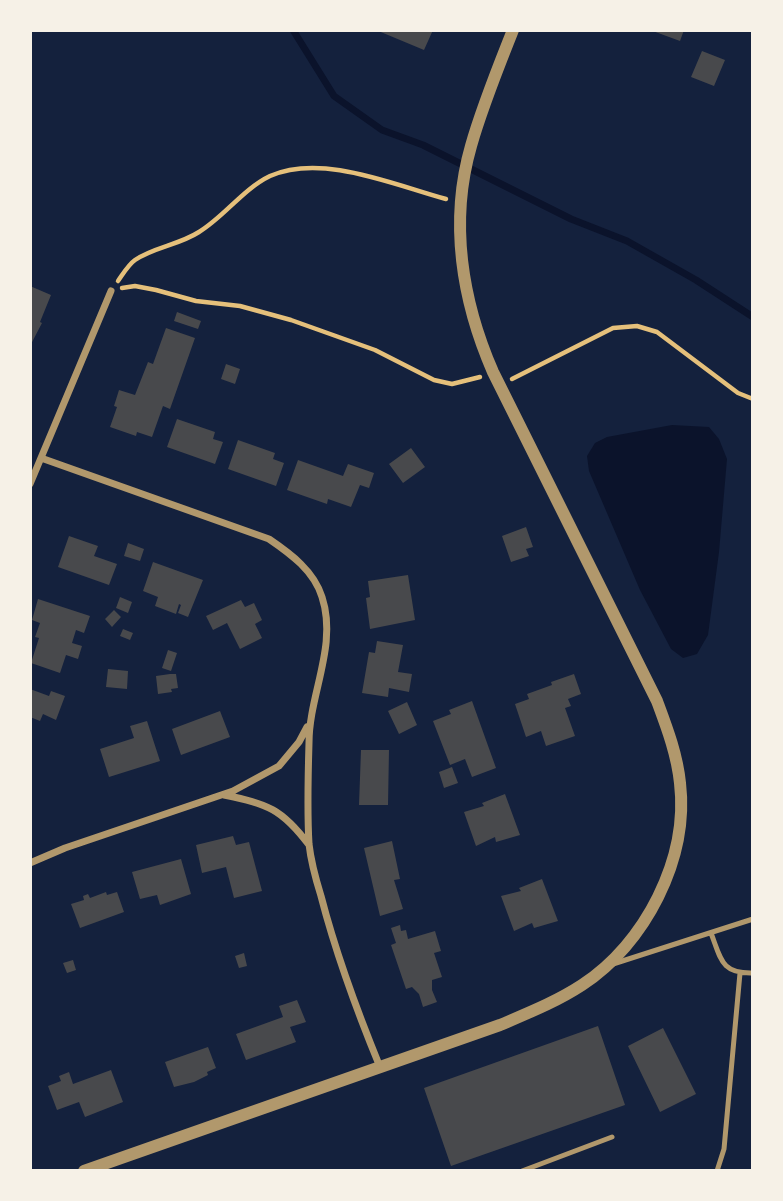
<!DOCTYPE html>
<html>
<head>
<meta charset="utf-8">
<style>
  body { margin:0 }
  #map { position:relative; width:783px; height:1201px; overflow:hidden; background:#14213d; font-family:"PT Serif",serif }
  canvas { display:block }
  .frame { position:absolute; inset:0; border:32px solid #f6f1e7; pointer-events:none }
</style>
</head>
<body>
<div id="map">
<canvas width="783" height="1201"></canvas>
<div class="frame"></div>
</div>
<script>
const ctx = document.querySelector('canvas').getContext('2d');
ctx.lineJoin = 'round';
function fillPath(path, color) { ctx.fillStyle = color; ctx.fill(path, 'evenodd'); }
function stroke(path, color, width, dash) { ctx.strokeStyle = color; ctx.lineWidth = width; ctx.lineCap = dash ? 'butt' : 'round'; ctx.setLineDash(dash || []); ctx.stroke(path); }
fillPath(new Path2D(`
  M672,425L709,427L719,439L727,459L719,552L708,635L697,654L683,658L671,649L640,590L589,471L587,456L595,443L607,437Z`), '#0b132b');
stroke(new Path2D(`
  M293,30L334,96L382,130L423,145L571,219L627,241L696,280L753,317`), '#0b132b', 7);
fillPath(new Path2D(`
  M376,30H433L424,50Z
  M650,30H684L680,41Z
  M702,51L725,60L714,86L691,77Z
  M30,286L51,295L40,322L42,323L30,346Z
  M177,312L201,321L198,329L174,321Z
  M166,328L195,338L170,409L163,406L152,437L137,432L136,436L110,427L117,407L114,406L119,390L135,395L148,362L153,364Z
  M226,364L240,369L235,384L221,379Z
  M177,419L215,432L213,439L223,442L215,464L167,447Z
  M238,440L275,453L273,459L284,463L276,486L228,469Z
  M411,448L425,467L403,483L389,464Z
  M298,460L343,476L348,464L374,473L369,488L360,485L351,507L328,499L327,504L287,490Z
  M526,527L533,547L526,549L529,556L511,562L502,536Z
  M69,536L98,546L94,556L117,564L109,585L58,567Z
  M128,543L144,549L140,561L124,556Z
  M153,562L203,580L188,617L178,613L181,605L179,604L176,614L155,606L158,597L143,591Z
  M408,575L415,620L370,629L366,598L370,597L368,581Z
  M120,597L132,602L128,613L116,608Z
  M38,599L90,616L84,633L76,630L72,643L82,646L78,659L66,655L60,673L31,663L39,638L35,637L40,623L32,620Z
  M241,600L245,607L254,603L262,620L255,624L262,638L240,649L227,623L213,630L206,616Z
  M114,610L121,617L112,627L105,619Z
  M123,629L133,633L130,640L120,636Z
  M377,641L403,645L398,672L412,674L409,692L389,688L388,697L362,693L369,652L375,653Z
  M168,650L177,653L171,671L162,668Z
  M108,669L128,671L127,689L106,687Z
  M170,674H176L178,688L171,689L172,692L158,694L156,676Z
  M574,674L581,694L568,699L571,706L565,708L575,736L546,746L541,731L526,737L515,704L529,699L527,694L552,685L551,682Z
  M30,689L49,696L51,691L65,696L56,720L43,714L40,721L30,717Z
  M472,701L496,768L472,777L465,759L450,765L433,721L451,714L449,710Z
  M407,702L417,725L399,734L388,711Z
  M220,711L230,737L181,755L172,729Z
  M147,721L160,761L109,777L100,749L134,738L130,726Z
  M361,750H389L388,805H359Z
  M452,767L458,783L444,788L439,772Z
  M505,794L520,835L496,842L495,837L476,846L464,812L484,806L482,803Z
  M233,836L236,845L249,842L262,891L234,898L226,867L202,873L196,845Z
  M392,841L400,879L394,880L403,909L380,916L364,848Z
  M181,859L191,894L160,905L157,895L140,899L132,872Z
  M542,879L558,921L534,928L532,923L514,931L501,896L521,891L519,888Z
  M106,892L107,895L117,892L124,912L80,928L71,904L84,900L83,896L88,894L90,898Z
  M400,925L401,931L406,930L408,939L435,931L441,951L434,953L442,977L432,980V990L437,1002L423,1007L419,994L412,987L406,989L391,945L396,943L391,928Z
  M244,953L247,966L239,968L235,956Z
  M73,960L76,970L67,973L63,963Z
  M297,1000L306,1022L290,1027L296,1042L246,1060L236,1034L283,1017L279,1006Z
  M598,1026L625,1105L451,1166L424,1088Z
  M663,1028L696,1094L660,1112L628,1046Z
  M208,1047L216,1068L207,1072L208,1075L194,1082L174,1087L165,1062Z
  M111,1070L123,1102L85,1117L79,1102L57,1110L48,1086L61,1081L59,1076L69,1072L73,1084Z`), '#48494c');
stroke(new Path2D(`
  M118,281C123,274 128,265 135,260C154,247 179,245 199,232C224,217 243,189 270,176C322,153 394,185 446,199
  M122,288L135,286L156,290L196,301L240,306L291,320L375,350L434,380L452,384L480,377
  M512,379L613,328L637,326L657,332L738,393L753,399`), '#e5c07b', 4.5);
stroke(new Path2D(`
  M711,933C721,959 721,974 753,973
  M613,964L753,919
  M522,1171L612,1137
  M717,1171L724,1149L740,973`), '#b1986c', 5);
stroke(new Path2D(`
  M41,458L269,539C291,554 314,571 322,597C338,646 309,694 309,743C308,776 307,811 309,844C311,862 316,880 321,896C336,954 357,1011 380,1067
  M30,484L111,291
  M224,795C268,804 282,809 309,845
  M30,863L65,848L233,791L279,766L299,742L307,727`), '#b1986c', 7);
stroke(new Path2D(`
  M84,1171L500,1025C528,1013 556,1002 582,985C645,944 689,859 680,783C677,754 667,728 657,701L493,372C462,301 449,222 471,146C482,107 498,68 513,30`), '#b1986c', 12);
</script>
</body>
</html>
